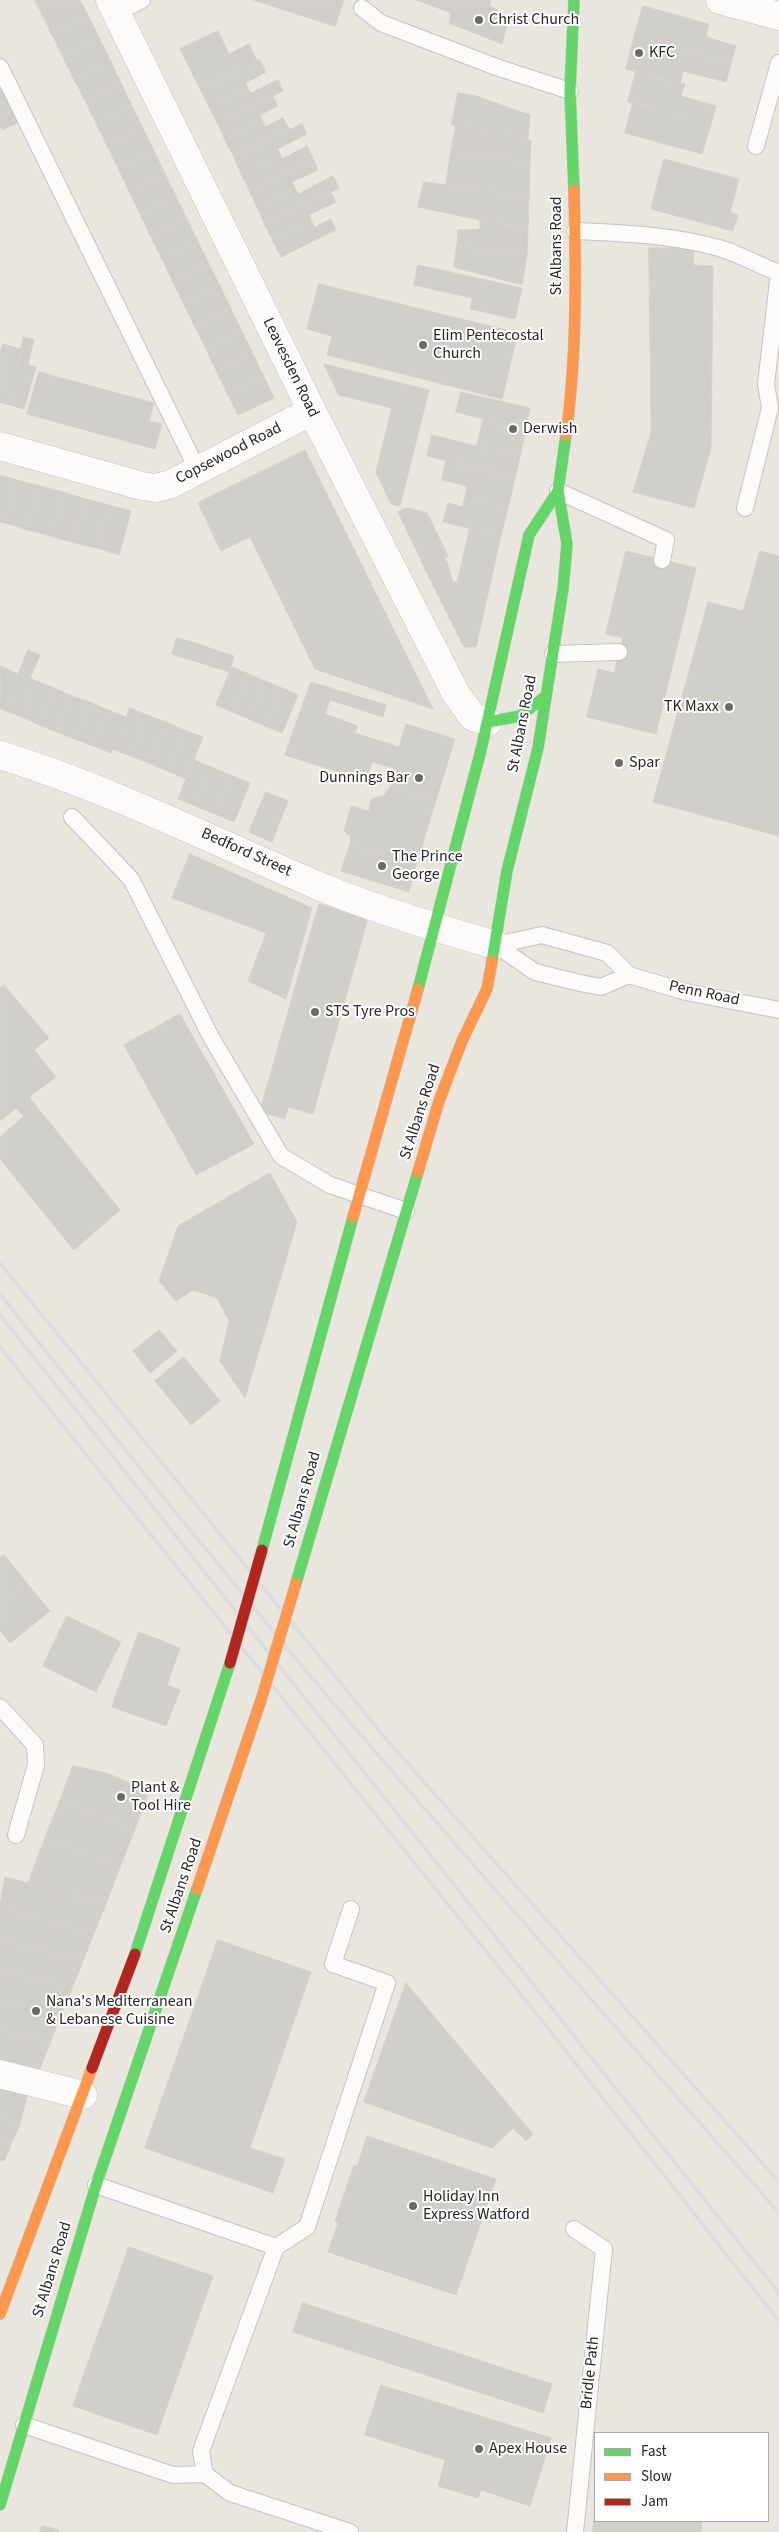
<!DOCTYPE html>
<html>
<head>
<meta charset="utf-8">
<style>
  body { margin:0 }
  #map { position:relative; width:779px; height:2532px; overflow:hidden; background:#e8e6dd; font-family:"Source Sans 3",sans-serif }
  canvas { display:block }
  .legend { position:absolute; left:594px; top:2432px; width:175px; height:90px; box-sizing:border-box; background:#fff; border:1px solid #a9a9a9; margin:0; padding:6px 9px; list-style:none; font-size:15px; color:#282828 }
  .legend li { display:flex; align-items:center; gap:10px; height:25px }
  .legend b { width:25px; border:1px solid #a9a9a9 }
</style>
</head>
<body>
<div id="map">
<canvas width="779" height="2532"></canvas>
<ul class="legend">
<li><b style="height:6px;background:#63d668"></b>Fast</li>
<li><b style="height:6px;background:#ff974d"></b>Slow</li>
<li><b style="height:6px;background:#b3261e"></b>Jam</li>
</ul>
</div>
<script>
const ctx = document.querySelector('canvas').getContext('2d');
ctx.lineJoin = 'round';
function fillPath(path, color) { ctx.fillStyle = color; ctx.fill(path, 'evenodd'); }
function stroke(path, color, width, dash) { ctx.strokeStyle = color; ctx.lineWidth = width; ctx.lineCap = dash ? 'butt' : 'round'; ctx.setLineDash(dash || []); ctx.stroke(path); }
function label(font, color, halo, rows, align = 'center') {
  ctx.font = font + ' "Source Sans 3",sans-serif'; ctx.lineWidth = 4; ctx.setLineDash([]); ctx.textBaseline = 'middle'; ctx.strokeStyle = halo; ctx.fillStyle = color; for (const [text, x, y, turn = 0] of rows) {
    ctx.save(); ctx.translate(x, y); ctx.rotate((+turn || 0) * Math.PI / 180); ctx.textAlign = isNaN(turn) ? turn : align; if (halo) ctx.strokeText(text, 0, 0); ctx.fillText(text, 0, 0); ctx.restore();
  }
}
const building = new Path2D(`
  M35,0H61L40,10Z
  M61,0H80L88,15L51,33L40,10Z
  M254,0H344L335,26Z
  M417,0H490V6L509,17L502,44L449,23L451,13Z
  M643,6L709,24L706,37L736,46L731,64L634,37Z
  M88,15L99,38L62,55L51,33Z
  M218,31L229,54L249,44L257,61L200,89L180,49Z
  M634,37L731,64L726,82L683,71L680,83L626,69Z
  M99,38L110,60L73,78L62,55Z
  M110,60L121,83L85,100L73,78Z
  M260,60L266,72L245,83L248,88L209,107L200,89Z
  M636,71L685,84L681,96L716,106L711,124L628,102Z
  M278,80L283,91L218,124L209,107L248,88L251,93Z
  M0,83L19,122L2,130L0,125Z
  M121,83L132,106L96,123L85,100Z
  M458,93L476,96L530,115L528,140L452,125Z
  M273,96L278,106L260,115L263,122L225,140L218,124Z
  M633,103L711,124L702,154L625,133Z
  M132,106L143,128L107,146L96,123Z
  M283,118L290,130L234,157L225,140L263,122L265,127Z
  M302,124L307,134L277,149L280,155L241,174L234,157Z
  M456,126L531,141L530,162L451,152Z
  M143,128L154,151L118,168L107,146Z
  M307,146L313,158L249,190L241,174L280,155L282,159Z
  M154,151L165,174L129,191L118,168Z
  M451,152L530,162L529,197L446,185Z
  M313,158L318,170L292,182L295,188L257,207L249,190Z
  M664,159L739,179L730,213L738,215L733,231L651,209Z
  M165,174L176,196L140,214L129,191Z
  M333,176L339,188L265,225L257,207L295,188L298,194Z
  M424,182L529,197L528,230L418,207Z
  M331,192L336,202L309,215L312,222L273,241L265,225Z
  M176,196L187,219L151,237L140,214Z
  M187,219L198,242L162,259L151,237Z
  M331,219L336,230L281,257L273,241L312,222L315,227Z
  M480,221L528,230L527,255L457,246L458,230L480,229Z
  M198,242L209,264L173,282L162,259Z
  M457,246L527,255L522,285L454,267Z
  M649,248H694L693,265L713,266L711,448L694,508L633,492L651,433Z
  M209,264L220,286L184,304L173,282Z
  M418,265L522,288L515,319L470,309L472,298L414,285Z
  M319,284L518,333L502,399L327,355L332,336L307,329Z
  M220,286L231,309L195,327L184,304Z
  M231,309L242,332L206,349L195,327Z
  M242,332L253,354L217,372L206,349Z
  M24,337L34,340L28,365L36,367L24,409L6,404Z
  M3,344L21,349L6,404L0,402V353Z
  M253,354L264,377L228,395L217,372Z
  M324,364L429,390L400,506L391,504L376,472L392,408L339,395Z
  M39,372L154,403L149,421L162,424L155,449L27,414Z
  M264,377L274,398L238,415L228,395Z
  M461,392L530,408L525,432L483,421L484,419L456,412Z
  M483,421L525,432L520,457L477,446Z
  M432,435L520,457L515,478L427,456Z
  M305,450L433,709L315,669L250,537L221,551L198,503Z
  M446,461L515,478L508,508L465,498L467,486L442,480Z
  M0,475L17,480L5,523L0,522Z
  M17,480L40,486L28,530L5,523Z
  M40,486L63,492L51,536L28,530Z
  M63,492L86,499L74,543L51,536Z
  M465,498L508,508L501,536L443,522L448,503L462,507Z
  M86,499L109,505L97,548L74,543Z
  M109,505L131,511L119,555L97,548Z
  M408,508L427,513L448,556L444,559L447,562L427,573L398,512Z
  M470,528L501,536L476,647H464L427,573L447,562L453,582H457Z
  M626,551L696,568L656,734L587,717L598,669L614,673L623,638L606,634Z
  M760,551L779,556V836L653,802L708,602L743,611Z
  M177,638L196,643L191,660L172,654Z
  M196,643L215,650L210,666L191,660Z
  M28,650L40,655L30,678L36,681L22,717L4,710Z
  M215,650L234,656L229,672L210,666Z
  M1,666L18,674L4,710L0,708Z
  M232,667L249,674L233,712L216,705Z
  M249,674L265,681L249,719L233,712Z
  M36,681L54,688L39,725L22,717Z
  M265,681L282,688L265,726L249,719Z
  M311,682L386,705L383,717L330,700L325,714L358,726L355,733L399,747L406,724L455,739L436,800L391,786L396,769L372,762L366,781L285,755Z
  M54,688L72,696L57,732L39,725Z
  M282,688L298,695L282,733L265,726Z
  M72,696L90,702L75,739L57,732Z
  M90,702L108,710L93,746L75,739Z
  M130,708L147,715L130,756L113,749Z
  M108,710L126,717L111,753L93,746Z
  M147,715L166,722L149,763L130,756Z
  M166,722L184,730L168,771L149,763Z
  M184,730L203,737L186,779L168,771Z
  M194,760L211,767L196,806L178,799Z
  M211,767L230,775L215,814L196,806Z
  M230,775L250,783L234,822L215,814Z
  M391,786L436,800L417,862L350,845L351,836L344,831L351,806L369,811L371,799L383,796Z
  M266,792L288,801L272,842L249,832Z
  M350,845L417,862L409,892L341,871Z
  M190,854L312,908L286,999L248,981L266,933L172,898Z
  M319,904L368,918L313,1114L288,1107L285,1119L260,1112Z
  M4,985L49,1038L34,1050L56,1077L29,1097L120,1210L74,1250L0,1159V1137L24,1116L16,1108L0,1121V988Z
  M180,1014L254,1144L196,1175L124,1045Z
  M270,1173L297,1222L245,1398L220,1361L229,1321L217,1298L193,1290L176,1301L159,1281L178,1226Z
  M159,1330L177,1351L150,1373L133,1351Z
  M184,1357L220,1401L191,1425L155,1381Z
  M4,1555L27,1583L0,1605V1558Z
  M27,1583L50,1611L10,1643L0,1630V1605Z
  M67,1616L121,1642L96,1692L43,1666Z
  M139,1632L180,1648L167,1685L180,1690L166,1726L112,1707Z
  M73,1766L107,1773L145,1790L147,1798L135,1829L60,1801Z
  M60,1801L135,1829L120,1867L45,1838Z
  M45,1838L120,1867L106,1904L28,1884Z
  M5,1877L106,1904L94,1933L0,1908Z
  M0,1908L94,1933L83,1961L0,1940Z
  M0,1940L83,1961L72,1988L0,1969Z
  M218,1940L311,1972L250,2148L285,2159L273,2193L145,2148Z
  M0,1969L72,1988L61,2016L0,2001Z
  M406,1983L533,2134L526,2141L513,2128L492,2148L364,2102Z
  M0,2001L61,2016L50,2043L0,2030Z
  M0,2030L50,2043L39,2071L0,2062Z
  M0,2082L29,2089L20,2124L0,2118Z
  M0,2118L20,2124L12,2142L0,2139Z
  M367,2136L496,2179L456,2295L328,2252L338,2223L335,2221L354,2165L357,2166Z
  M0,2139L12,2142L4,2161L0,2160Z
  M129,2247L213,2276L157,2435L73,2406Z
  M303,2303L552,2384L543,2413L293,2332Z
  M381,2385L551,2438L530,2506L481,2490L478,2498L438,2486L445,2460L365,2435Z
  M595,2511V2521H702L701,2532H593Z
  M42,2526L59,2530L58,2532H40Z`);
fillPath(building, '#d0cfc9');
stroke(building, '#d3d1c9', 1);
const lane = new Path2D(`
  M362,8L381,23L499,68L570,91
  M116,13L142,0
  M0,67L198,471
  M756,146L779,63
  M575,231C623,233 672,235 719,248C739,254 759,265 779,273L766,384L770,408L745,508
  M558,491L666,540L662,560
  M553,654L619,652
  M72,817L131,879L211,1037L281,1156L330,1185L406,1211
  M496,945L542,935L607,953L629,975L686,992L779,1010
  M496,945L535,972L580,983L601,987L629,975
  M0,1707L35,1745L36,1765L16,1835
  M96,2185L276,2247
  M574,2229L604,2249L575,2532
  M24,2425L173,2475L205,2474
  M350,2532L230,2493L205,2474L201,2451L276,2247L307,2227L387,1983L333,1964L351,1909`);
const street = new Path2D(`
  M110,0L312,411L456,694L473,717L488,722
  M720,0L779,16
  M0,446L142,486L156,488L171,484L312,411
  M0,755C110,789 213,841 319,886C376,910 436,928 496,945
  M0,2074L83,2095`);
const fast = new Path2D(`
  M574,190L570,91L574,0
  M488,722L520,716L546,696
  M492,961L507,871L538,748L563,589L567,544L558,491L566,435
  M418,989L481,750L529,535L558,491
  M262,1550L353,1217
  M296,1583L418,1172
  M135,1954L230,1663
  M0,2505L96,2185L197,1889`);
const slow = new Path2D(`
  M566,435C577,355 576,271 574,190
  M418,1172L439,1101L462,1041L487,989L492,961
  M353,1217L418,989
  M197,1889L261,1700
  M0,2314L92,2068`);
const jam = new Path2D(`
  M92,2068L135,1954`);
stroke(lane, '#c5c4c3', 18);
stroke(street, '#c5c4c3', 29);
stroke(fast, '#c4c3c0', 12);
stroke(slow, '#c4c3c0', 12);
stroke(jam, '#c4c3c0', 12);
stroke(lane, '#fcfbfa', 16);
stroke(street, '#fcfbfa', 28);
stroke(fast, '#63d668', 11);
stroke(slow, '#ff974d', 11);
stroke(jam, '#b3261e', 11);
stroke(new Path2D(`
  M0,1263L387,1740L779,2182
  M0,1294C103,1423 207,1552 313,1679C466,1859 623,2035 779,2213
  M0,1315L779,2293
  M0,1347L546,2026L779,2321`), '#dddcde', 4);
const slowBridge = new Path2D(`
  M261,1700L296,1583`);
const jamBridge = new Path2D(`
  M230,1663L262,1550`);
stroke(slowBridge, '#c4c3c0', 12, []);
stroke(jamBridge, '#c4c3c0', 12, []);
stroke(slowBridge, '#ff974d', 11);
stroke(jamBridge, '#b3261e', 11);
for (const [x, y, r, color] of [
  [479,20,5,"#6b6a67"],
  [639,53,5,"#6b6a67"],
  [423,345,5,"#6b6a67"],
  [513,429,5,"#6b6a67"],
  [729,707,5,"#6b6a67"],
  [619,763,5,"#6b6a67"],
  [419,778,5,"#6b6a67"],
  [382,866,5,"#6b6a67"],
  [315,1012,5,"#6b6a67"],
  [121,1797,5,"#6b6a67"],
  [36,2011,5,"#6b6a67"],
  [413,2206,5,"#6b6a67"],
  [479,2449,5,"#6b6a67"]
]) { const dot = new Path2D(); dot.arc(x, y, r, 0, 2 * Math.PI); ctx.fillStyle = color; ctx.fill(dot); stroke(dot, '#fff', 2); }
label('16px', '#282828', '#fff', [
  ["Christ Church",489,20],
  ["KFC",649,53],
  ["Elim Pentecostal",433,336],
  ["Church",433,354],
  ["Derwish",523,429],
  ["TK Maxx",719,707,"right"],
  ["Spar",629,763],
  ["Dunnings Bar",409,778,"right"],
  ["The Prince",392,857],
  ["George",392,875],
  ["STS Tyre Pros",325,1012],
  ["Plant &",131,1788],
  ["Tool Hire",131,1806],
  ["Nana's Mediterranean",46,2002],
  ["& Lebanese Cuisine",46,2020],
  ["Holiday Inn",423,2197],
  ["Express Watford",423,2215],
  ["Apex House",489,2449]
], 'left');
label('16px', '#282828', '#fff', [
  ["St Albans Road",557,246,-90],
  ["Leavesden Road",290,368,64],
  ["Copsewood Road",229,454,-27],
  ["St Albans Road",523,724,-79],
  ["Bedford Street",246,853,24],
  ["Penn Road",704,994,12],
  ["St Albans Road",421,1112,-72],
  ["St Albans Road",303,1500,-74],
  ["St Albans Road",182,1886,-71],
  ["St Albans Road",53,2270,-73],
  ["Bridle Path",591,2373,-84]
]);
</script>
</body>
</html>
